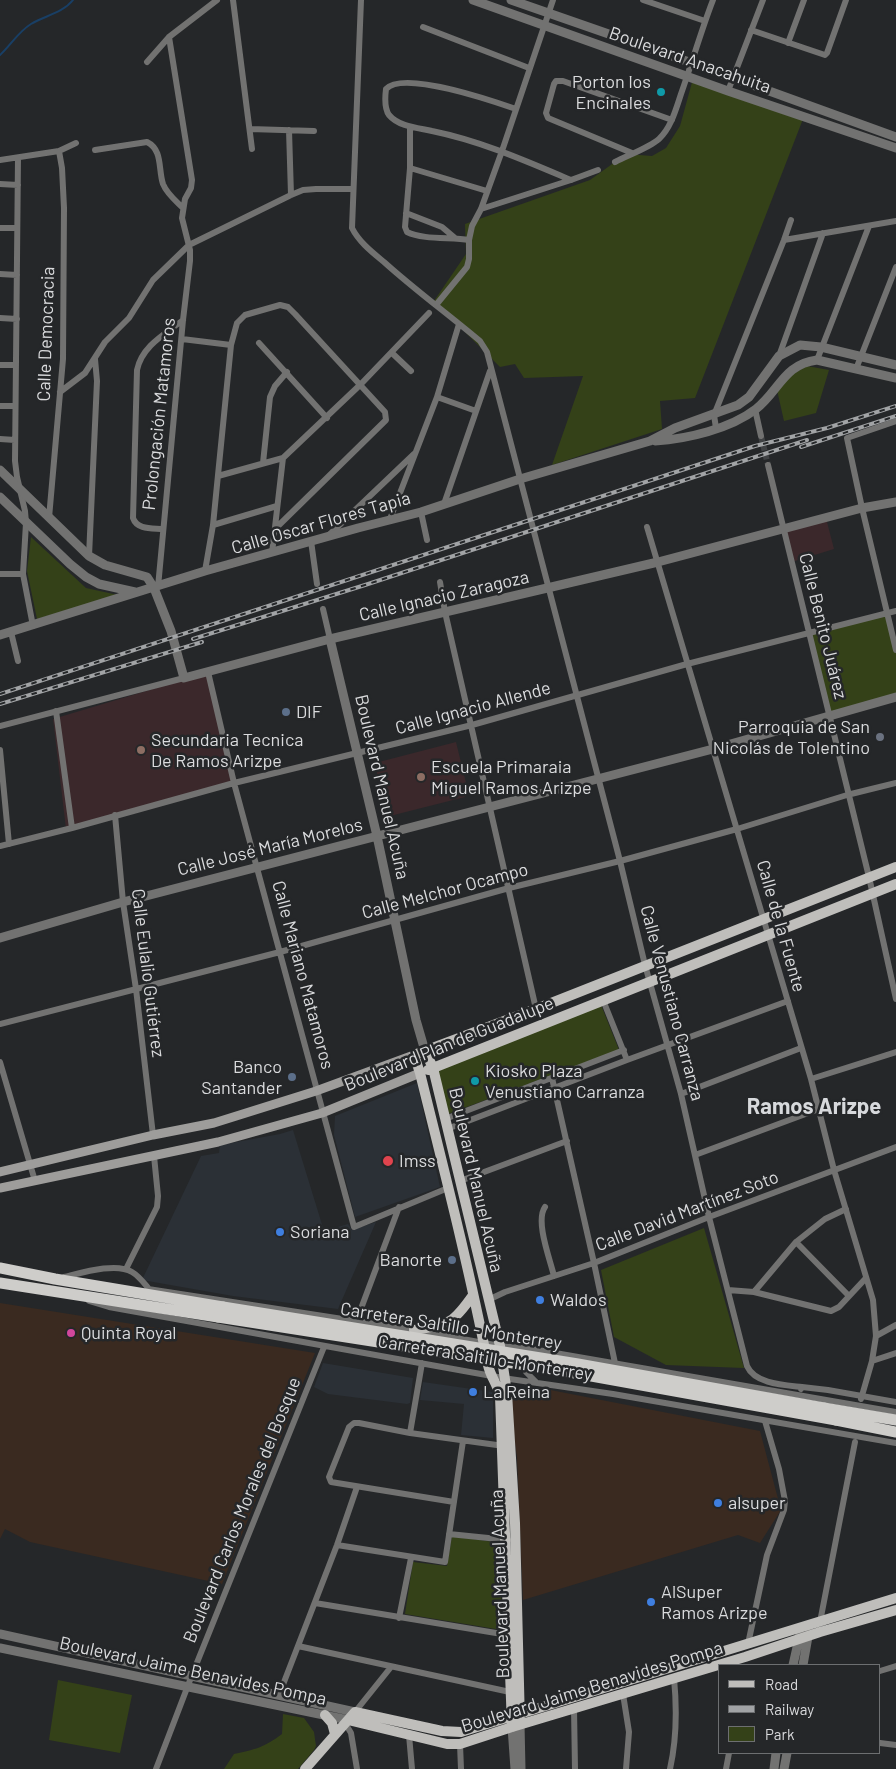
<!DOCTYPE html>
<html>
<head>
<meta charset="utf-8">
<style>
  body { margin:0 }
  #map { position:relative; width:896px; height:1769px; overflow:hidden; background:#252729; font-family:Barlow,sans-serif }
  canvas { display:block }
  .legend { position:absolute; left:718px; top:1664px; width:162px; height:90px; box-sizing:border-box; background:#252729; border:1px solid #6d6f71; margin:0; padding:6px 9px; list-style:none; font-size:15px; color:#dadbdd }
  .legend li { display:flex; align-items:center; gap:10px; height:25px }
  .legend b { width:25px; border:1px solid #6d6f71 }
</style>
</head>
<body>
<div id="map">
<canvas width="896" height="1769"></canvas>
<ul class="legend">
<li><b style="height:6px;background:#bfbebb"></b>Road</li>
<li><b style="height:6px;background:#a1a3a5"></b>Railway</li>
<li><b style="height:14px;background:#344118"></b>Park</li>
</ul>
</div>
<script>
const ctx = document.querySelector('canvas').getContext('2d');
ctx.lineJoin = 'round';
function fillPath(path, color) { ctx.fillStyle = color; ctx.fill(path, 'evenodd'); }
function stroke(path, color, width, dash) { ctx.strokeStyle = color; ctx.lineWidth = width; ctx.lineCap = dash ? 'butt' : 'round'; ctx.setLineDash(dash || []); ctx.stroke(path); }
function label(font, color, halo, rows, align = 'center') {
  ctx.font = font + ' Barlow,sans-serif'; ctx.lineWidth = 5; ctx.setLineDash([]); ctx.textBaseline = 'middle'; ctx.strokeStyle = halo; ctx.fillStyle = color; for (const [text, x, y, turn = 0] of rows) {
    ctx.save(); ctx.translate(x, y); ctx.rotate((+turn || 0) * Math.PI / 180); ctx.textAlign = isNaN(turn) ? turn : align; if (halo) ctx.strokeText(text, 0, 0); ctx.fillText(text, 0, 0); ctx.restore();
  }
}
fillPath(new Path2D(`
  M417,1083L440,1187L355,1217L334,1135L335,1116Z
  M293,1130L324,1231L348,1224L352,1230L376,1222L338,1309L233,1296L142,1280L201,1156L219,1153L220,1145L280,1134Z
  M323,1363L413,1378L410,1403L407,1404L328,1394L314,1387Z
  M423,1382L493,1392V1438L461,1435L464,1404L420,1400Z`), '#2b3036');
fillPath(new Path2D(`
  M0,1303L315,1353L222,1584L30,1542L5,1529L0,1539Z
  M530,1386L760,1431L781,1510L760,1543L738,1535L523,1600L517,1457L510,1409L515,1392Z`), '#3a2a20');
fillPath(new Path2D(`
  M826,518L834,549L792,562L784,529Z
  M206,673L233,781L66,829L53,719Z
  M456,742L468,791L465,797L386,817L375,763Z`), '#3b282b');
fillPath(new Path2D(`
  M694,75L803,119L695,398L660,401L662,429L552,465L583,376L524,378L515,364L500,367L434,301L466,254L465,224L590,180L626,154L652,156L666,148L680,126Z
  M807,366L829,370L816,413L784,421L777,390L791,375Z
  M31,537L86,588L118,595L37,619L27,571Z
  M888,614L896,653V696L830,714L810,634Z
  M601,1005L619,1050L448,1114L437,1069Z
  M704,1228L744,1368L666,1365L614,1337L601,1270Z
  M452,1536L500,1543L502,1630L405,1614L413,1562L447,1566Z
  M58,1680L132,1695L120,1753L49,1740Z
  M283,1714L304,1718L314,1732L316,1746L314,1750L298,1769H224L234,1754C254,1750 265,1747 282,1734Z`), '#344118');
stroke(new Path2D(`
  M0,55C11,45 18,32 31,24C44,16 63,13 73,0`), '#193f65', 2);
stroke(new Path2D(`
  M761,436L768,465`), '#404244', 6, [6, 3]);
stroke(new Path2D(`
  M233,0L252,149
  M361,0L352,228C359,242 372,252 384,262C415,290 448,314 480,341L487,352L620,861L645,965L681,1094L709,1217L747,1366C755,1384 784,1385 802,1387
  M643,0L705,21
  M423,27L529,68
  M751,30L825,55L827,53L846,0
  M788,43L804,0
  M147,62L169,37L217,0
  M728,91L763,0
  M516,109C493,101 403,70 386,89C385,97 384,108 389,115C399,127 419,128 432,131C481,141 526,161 571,180
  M410,127V168L405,227L407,232C423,240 451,237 469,240
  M250,129L314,131
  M289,130L291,195
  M95,150L147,142C163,150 158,169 163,184C167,194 176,201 183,208
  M632,153L548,118L546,113L554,84L556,81H563L672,120
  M18,158L15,461L17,477L25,511L26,523L23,574L33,626
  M0,160L59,151L76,143
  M615,162C628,155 649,148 659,139C671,128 676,109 681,94C692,63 701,31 713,0
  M410,168L487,191
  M0,184L18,185
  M481,209L571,180L598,170
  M406,213L442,227L455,238
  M0,228H17
  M784,240L896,221
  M0,274L17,275
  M436,305L467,267L469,259V240L472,226L481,209L502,151L553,0
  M0,318L17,319
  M182,339L231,345
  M259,343L327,418
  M392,353L411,371
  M779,356L823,233
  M817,360L869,226
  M0,365H16
  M856,369L896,267
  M60,392L85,373L105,342L129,318L153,280L189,245L291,195L303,190L316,189H353
  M437,397L476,411
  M0,406H15
  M755,409L761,436
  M896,421L847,438L862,508L896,650
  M716,428L714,415L784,240L791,220
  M0,439L15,440
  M263,463L270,397L275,386L287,372
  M768,465L869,877L896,999
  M218,476L283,458L361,384L429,313
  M444,504L490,371
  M421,512L427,540
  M49,518L63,359L64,208L62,168L59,151
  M390,519L437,397L459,324
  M213,525L277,506
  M647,527L811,1079L834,1170L873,1300L876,1336L872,1361L861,1399
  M163,529C152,528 137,530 133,518L137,370C142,346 165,334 183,320
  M329,535L414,454
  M311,541L317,584
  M272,553L283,458
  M89,556L97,381L95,359
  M205,571L213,525L231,345L237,323L245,315L280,305L288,307L295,314L385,412L386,420L276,528
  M0,574H23
  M440,582L445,612L536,1009
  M158,587L183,320L190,261V250L182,218L185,199L191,188L192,180L169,37
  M323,609L330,639
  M11,632L18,661
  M208,672L234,783L354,1227L448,1188
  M56,711L72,828
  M0,726L184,678
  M0,750L9,844
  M115,815L123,902L136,989L153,1135
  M0,846L72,828L234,783L472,725L687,664L896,611
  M603,1000L627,1060
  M0,1024L280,952L509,888L620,861L737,829L847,795L896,783
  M0,1062L35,1181
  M552,1078L594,1263L615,1363
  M811,1079L896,1052
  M681,1094L801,1048
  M445,1119L624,1050
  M447,1129L627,1060L788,1001
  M695,1155L819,1109
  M460,1181L567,1141
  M545,1207C535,1221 550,1259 554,1276
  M796,1242L849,1296
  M126,1269L157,1207L158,1196L154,1156
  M64,1277C81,1273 116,1262 132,1272C139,1276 144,1283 149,1289
  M148,1289L414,1330L500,1346L532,1349L896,1412
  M728,1290L754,1292L796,1242L825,1219L846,1209
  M754,1292L831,1311L839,1307L866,1278
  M488,1300L505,1292L594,1263L709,1217L896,1147
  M89,1301L109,1307L503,1378L613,1394L896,1443
  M356,1322L399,1207
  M876,1336L896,1325
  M872,1361L896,1353
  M523,1364L526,1372L536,1382
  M801,1389L802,1387L828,1390L896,1402
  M410,1433L422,1363
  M454,1502L331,1482L329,1477L349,1427L354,1423H359L410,1433L504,1446
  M449,1534L508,1540
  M337,1545L445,1562L463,1441
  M315,1603L508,1635
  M399,1618L411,1558
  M820,1622L855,1442
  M748,1644L767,1555L784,1510L785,1501L779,1469L765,1421
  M298,1646L510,1692
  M880,1671L896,1666
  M623,1694L629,1732L626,1769
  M279,1695L337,1545L357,1487
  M574,1708L575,1769
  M355,1712L391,1667
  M345,1723L351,1733L357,1769
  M409,1735L412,1769
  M880,1743L896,1745
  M460,1744L461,1769
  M156,1769L192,1675L324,1347
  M670,1769C677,1738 677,1709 674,1678
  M726,1769L729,1753`), '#727271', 6);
stroke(new Path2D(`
  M473,0L728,91L896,148
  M511,0L692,63L896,137
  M655,441C687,439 730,429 756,409C779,391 784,364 817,360L896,378
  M0,470L89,556L105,565L147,577L154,588L171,631L184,678L330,639L658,562L862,508L896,502
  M0,497L70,564L86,577L99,584L135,592
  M0,635L205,571L358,528L421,512L520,479L650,441L675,428L738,405L749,397L779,356L800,345L821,347L896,365
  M330,639L377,836L416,1020L425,1051
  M0,938L123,902L713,749L896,697
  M0,1634L355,1712
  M0,1648L348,1720
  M793,1665L800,1634
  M803,1665L809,1631
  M520,1724L521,1769
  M512,1727L515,1769
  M774,1769L776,1753
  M784,1769L787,1753`), '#727271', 9);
stroke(new Path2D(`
  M0,1172L153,1135L214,1123L316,1091L414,1055
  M0,1188L218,1142L322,1113L420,1073`), '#9e9d9b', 9);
stroke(new Path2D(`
  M425,1051L433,1068L500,1346L507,1393L515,1523L520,1724
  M428,1070L896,884
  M414,1330C449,1324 452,1325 473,1295
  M325,1715L332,1723L335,1734
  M348,1720L447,1744H460L512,1727L745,1657L820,1632L896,1610
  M512,1727L500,1396C498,1385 490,1376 488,1365C469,1267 444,1170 420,1073L414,1055L536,1009L896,867
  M305,1769L355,1712L442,1731L461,1732L896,1598`), '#bfbebb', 10);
stroke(new Path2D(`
  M0,1268L55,1279L223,1307
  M0,1283L218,1317
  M824,1408L896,1420
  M836,1420L896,1432`), '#cecdca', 11);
const rail = new Path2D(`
  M801,447L896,416
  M193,639L365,585L807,440
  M0,694L755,446L827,428L896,406
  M0,704L202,642`);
stroke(rail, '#a1a3a5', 4);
stroke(rail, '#252729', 2, [5.5]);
stroke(new Path2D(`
  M223,1307L578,1364L824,1408
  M218,1317L558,1370L836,1420`), '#cecdca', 11);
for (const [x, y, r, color] of [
  [661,92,5,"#0f9aa8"],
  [286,712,5,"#5c6f8a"],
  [880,737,5,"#6b7280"],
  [141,750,5,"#8d6e63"],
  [421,777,5,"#8d6e63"],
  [292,1077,5,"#5c6f8a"],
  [475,1081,5,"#0f9aa8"],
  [388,1161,6,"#e0444e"],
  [280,1232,5,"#3f7fe0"],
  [452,1260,5,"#5c6f8a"],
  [540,1300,5,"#3f7fe0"],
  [71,1333,5,"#d1479c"],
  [473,1392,5,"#3f7fe0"],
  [718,1503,5,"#3f7fe0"],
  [651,1602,5,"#3f7fe0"]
]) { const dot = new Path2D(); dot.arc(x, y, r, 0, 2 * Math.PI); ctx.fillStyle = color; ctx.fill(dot); stroke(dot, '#252729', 2); }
label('18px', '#dadbdd', '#252729', [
  ["Boulevard Anacahuita",690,60,19],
  ["Calle Democracia",46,334,-88],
  ["Prolongación Matamoros",159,414,-84],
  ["Calle Oscar Flores Tapia",321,523,-16],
  ["Calle Ignacio Zaragoza",444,596,-13],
  ["Calle Benito Juárez",823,626,76],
  ["Calle Ignacio Allende",473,708,-15],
  ["Boulevard Manuel Acuña",382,787,77],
  ["Calle José María Morelos",270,847,-14],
  ["Calle Melchor Ocampo",445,891,-15],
  ["Calle de la Fuente",781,926,74],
  ["Calle Eulalio Gutiérrez",148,973,83],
  ["Calle Mariano Matamoros",303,975,75],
  ["Calle Venustiano Carranza",672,1003,75],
  ["Boulevard Plan de Guadalupe",449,1044,-22],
  ["Boulevard Manuel Acuña",476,1180,77],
  ["Calle David Martínez Soto",687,1211,-21],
  ["Carretera Saltillo - Monterrey",451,1326,9],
  ["Carretera Saltillo-Monterrey",485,1358,9],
  ["Boulevard Carlos Morales del Bosque",242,1510,-68],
  ["Boulevard Manuel Acuña",500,1584,-92],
  ["Boulevard Jaime Benavides Pompa",193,1671,12],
  ["Boulevard Jaime Benavides Pompa",592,1687,-17]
]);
label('18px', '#dadbdd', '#252729', [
  ["Porton los",651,82,"right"],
  ["Encinales",651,103,"right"],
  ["DIF",296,712],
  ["Parroquia de San",870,727,"right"],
  ["Nicolás de Tolentino",870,748,"right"],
  ["Secundaria Tecnica",151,740],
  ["De Ramos Arizpe",151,761],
  ["Escuela Primaraia",431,767],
  ["Miguel Ramos Arizpe",431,788],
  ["Banco",282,1067,"right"],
  ["Santander",282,1088,"right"],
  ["Kiosko Plaza",485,1071],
  ["Venustiano Carranza",485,1092],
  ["Imss",399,1161],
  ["Soriana",290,1232],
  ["Banorte",442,1260,"right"],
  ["Waldos",550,1300],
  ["Quinta Royal",81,1333],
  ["La Reina",483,1392],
  ["alsuper",728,1503],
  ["AlSuper",661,1592],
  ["Ramos Arizpe",661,1613]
], 'left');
label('bold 22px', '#d7d9dc', '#252729', [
  ["Ramos Arizpe",814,1107]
]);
</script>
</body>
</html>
